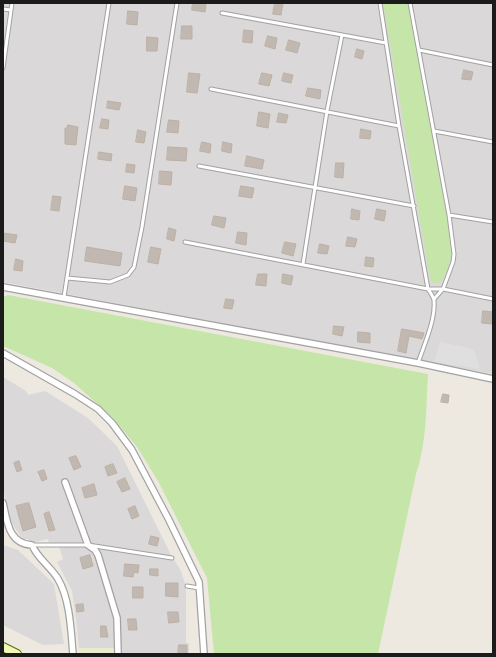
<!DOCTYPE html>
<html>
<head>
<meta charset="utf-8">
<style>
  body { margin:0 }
  #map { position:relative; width:496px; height:657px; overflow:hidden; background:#ede9e1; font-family:Montserrat,sans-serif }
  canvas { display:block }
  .frame { position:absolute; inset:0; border:4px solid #1b1b1b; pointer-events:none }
</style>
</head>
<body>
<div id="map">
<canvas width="496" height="657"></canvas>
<div class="frame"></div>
</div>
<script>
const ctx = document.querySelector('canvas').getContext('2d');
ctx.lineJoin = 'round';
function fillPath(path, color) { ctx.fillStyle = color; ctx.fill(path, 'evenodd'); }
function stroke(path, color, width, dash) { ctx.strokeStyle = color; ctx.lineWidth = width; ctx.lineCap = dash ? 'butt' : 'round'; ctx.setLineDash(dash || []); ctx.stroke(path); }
fillPath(new Path2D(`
  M3,3H493V374L3,282Z
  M3,377L26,391L28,395L45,391L88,418L117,446L171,555L180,569L186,586V643H189V654H114L113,648H79L76,619L72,591L57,562L63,559L58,543H49L48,539L30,543L28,539H23L18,533L11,521L6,504L3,484Z
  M3,545L18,550L54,584L64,644L43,645L3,625Z`), '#dad8d8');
fillPath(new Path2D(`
  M79,648H114V654H78Z`), '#e8ebcd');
fillPath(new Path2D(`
  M383,3H408L452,246C451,259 448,277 437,284L433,283L430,278Z
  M8,295L428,374C426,408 427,442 416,474L378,654H214L207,578L158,481L137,447L113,418L74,383L52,368L3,346V297Z`), '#c6e5a9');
fillPath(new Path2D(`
  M440,342L474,349L480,369L434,362Z`), '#dfdfdf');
const building = new Path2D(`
  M193,3H206L205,12L192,10Z
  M275,3H283L281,15L273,14Z
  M128,11L138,12L137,25L127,24Z
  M182,26H192V39H181Z
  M244,30L253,31L252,43L243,42Z
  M268,36L277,38L275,49L265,46Z
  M147,37L158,38L157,51H147Z
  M289,40L300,43L297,53L286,50Z
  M357,49L364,51L362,59L355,57Z
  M464,70L473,72L471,80L462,79Z
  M189,73L200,74L197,93L187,92Z
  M262,73L272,75L269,86L259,84Z
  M284,73L293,75L291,83L282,81Z
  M308,88L321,90L320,99L306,96Z
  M108,101L121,103L119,110L107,108Z
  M259,112L270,114L268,128L257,126Z
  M279,113L288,115L286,123L277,122Z
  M102,119L109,120L108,129L100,128Z
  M169,120L179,121L178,133L167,132Z
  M68,125L78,127L76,145L65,144V128H67Z
  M361,129L371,131L370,139L360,138Z
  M138,130L146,132L144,143L136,142Z
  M202,142L211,144L210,153L200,151Z
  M223,142L232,144L231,153L222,151Z
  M168,147L187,148L186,161L167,160Z
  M99,152L112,154L111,161L98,159Z
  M247,156L264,160L262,169L245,166Z
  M336,163H344L343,178L335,177Z
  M127,164L135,165L134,173L126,172Z
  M160,171L172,172L171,185L159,184Z
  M125,186L137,188L135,201L123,199Z
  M241,186L254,188L252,198L239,196Z
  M53,196L61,197L59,211L51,210Z
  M352,209L360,211L359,220L351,219Z
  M377,209L386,211L384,221L375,219Z
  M214,216L226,218L224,228L212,225Z
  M169,228L176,230L174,241L167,239Z
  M238,232L247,233L246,245L236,243Z
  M3,233L17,235L15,243L3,241Z
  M348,237L357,239L355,247L346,246Z
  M285,242L296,244L293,256L282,253Z
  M320,244L329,246L327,254L318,253Z
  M87,247L122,253L120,266L85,261Z
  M151,247L161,249L158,264L148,262Z
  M366,257L374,258L373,267L365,266Z
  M16,259L23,261L22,271L14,270Z
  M258,274H267L266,286L256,285Z
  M283,274L293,276L291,285L282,283Z
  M226,299L234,300L232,309L224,308Z
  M483,311L493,312L492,324L482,323Z
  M334,326L344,327L342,336L333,334Z
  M402,329L424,333L422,339L409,336L406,353L398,351Z
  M358,332L370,333V343L358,342Z
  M443,394L449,395L448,403L441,402Z
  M76,456L81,467L74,470L69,458Z
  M19,461L22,470L17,472L14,463Z
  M113,464L117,473L108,476L105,467Z
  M44,470L47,479L42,481L38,472Z
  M125,478L130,489L122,492L117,482Z
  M94,484L97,495L85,498L82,488Z
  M29,503L36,527L23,531L16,506Z
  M135,506L139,516L132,519L128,509Z
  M49,512L55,530L49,531L44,514Z
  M151,536L159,538L157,546L149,544Z
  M90,555L93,566L83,569L80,558Z
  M125,564L139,565L138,573L134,572L133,577L124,576Z
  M150,569H158V576L150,575Z
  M166,583H178V597L166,596Z
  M133,587H143V598H133Z
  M83,604L84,611L77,612L76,605Z
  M168,612H178L179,622L169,623Z
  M128,619H136L137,630H129Z
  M101,626H106L108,637H101Z
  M179,645H187V654H178Z`);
fillPath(building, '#c1b8b1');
stroke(building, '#bdb0a5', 1);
const lane = new Path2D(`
  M380,3L399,126L428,289C430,292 433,296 434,300C436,319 424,345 418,363
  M410,3L449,215L454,254L453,262L443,289L434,299
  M3,9L11,10
  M222,13L386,43
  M419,50L493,65
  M3,68L12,3
  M211,89L399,126
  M434,131L493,142
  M199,166L414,206
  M449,215L493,222
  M185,242L428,289H443L493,299
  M303,264L327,111L342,35
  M67,278L110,282L128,275L134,267L142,227L177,3
  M64,297L109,3
  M32,545H88L172,558
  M187,586L199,588`);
const street = new Path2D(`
  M3,287L418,363L493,379
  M3,353L75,394L98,409L112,423L132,450L169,520L199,582L204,654
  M65,482L88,545L95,550L98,555L117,618L118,654
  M3,503C7,522 9,544 32,545C37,558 51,567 58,579C70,599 71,631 73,654`);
const secondary = new Path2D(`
  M3,647L17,654`);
stroke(lane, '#a2a2a2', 5);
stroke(street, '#a2a2a2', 8);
stroke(secondary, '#606c09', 10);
stroke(lane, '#fff', 3);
stroke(street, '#fff', 5.5);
stroke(secondary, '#f2f6b6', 8);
</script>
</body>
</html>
